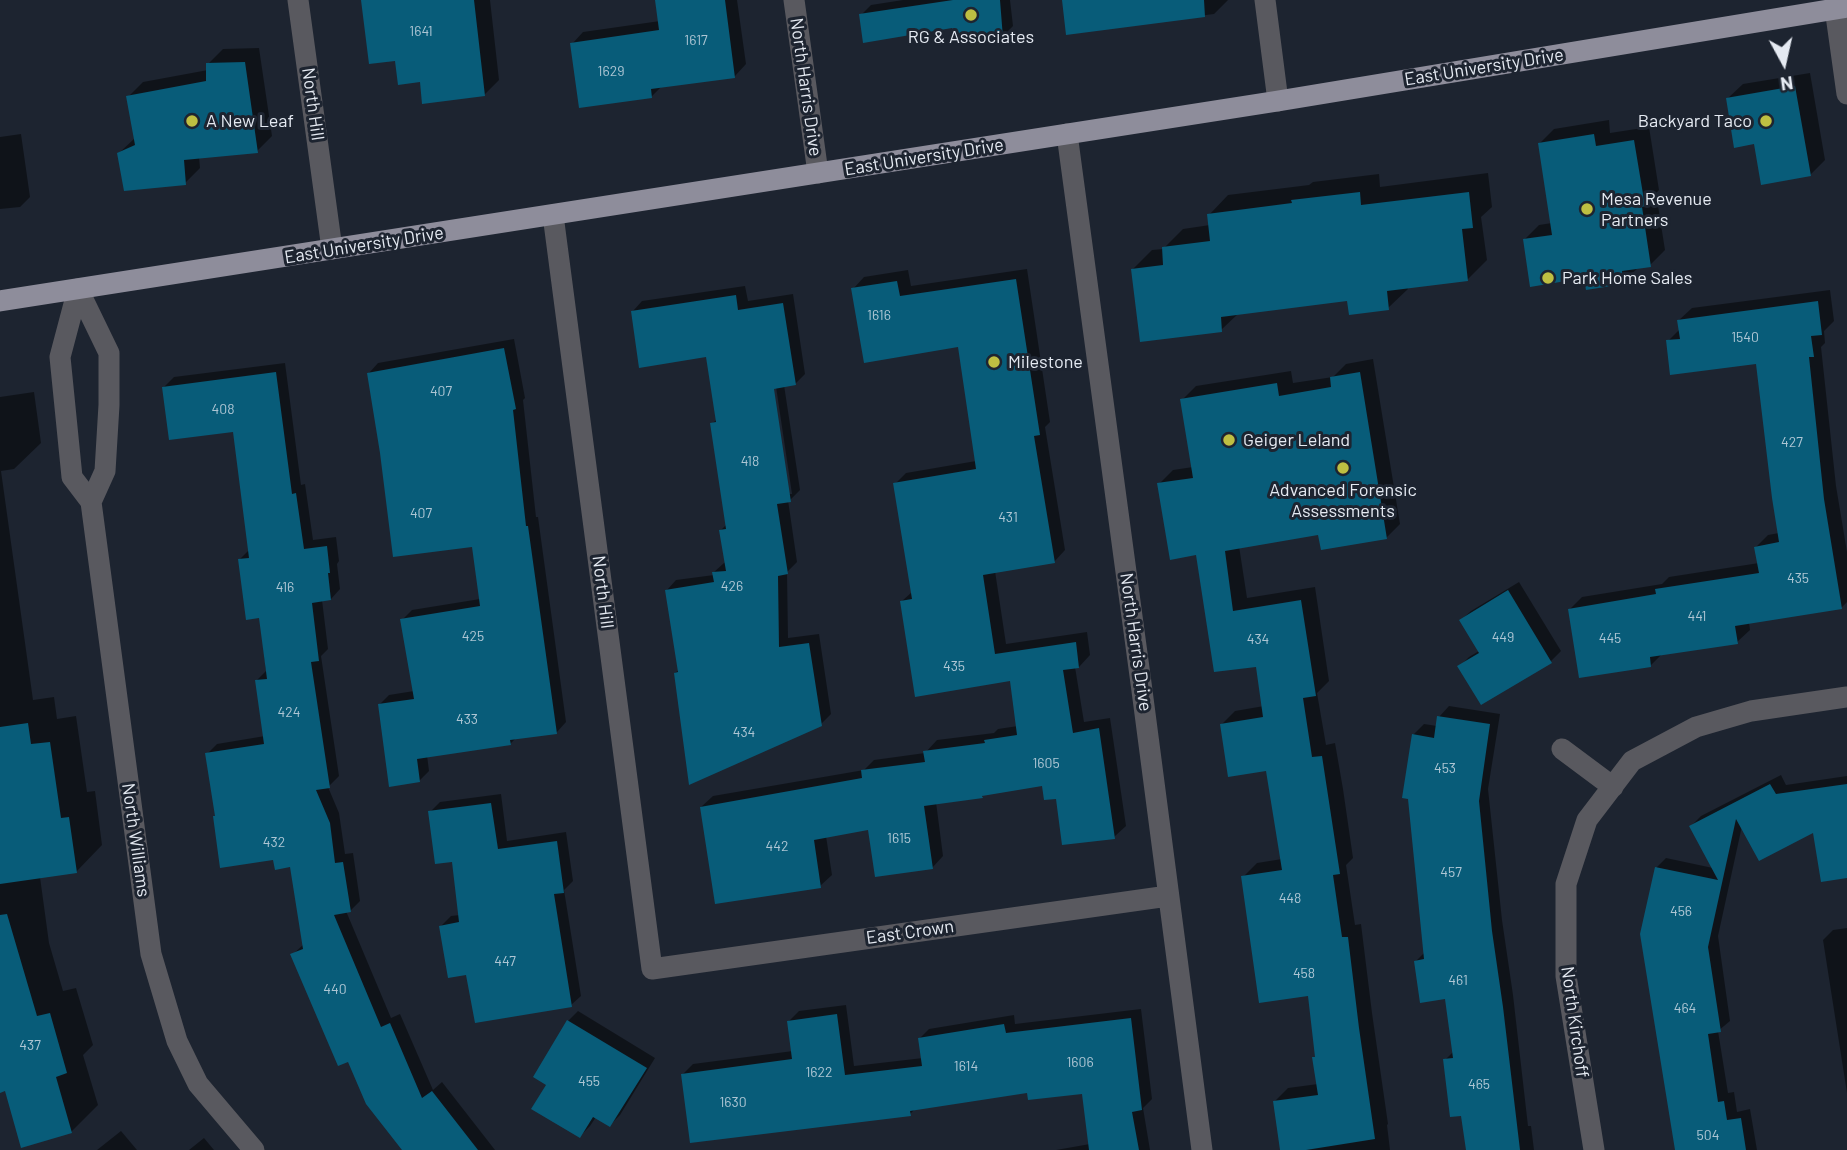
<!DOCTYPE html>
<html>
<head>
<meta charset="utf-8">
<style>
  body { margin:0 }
  #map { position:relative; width:1847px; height:1150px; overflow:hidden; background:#1d2430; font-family:Barlow,sans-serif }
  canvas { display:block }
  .north { position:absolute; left:1749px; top:28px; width:70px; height:70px; -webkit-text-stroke:5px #1d2430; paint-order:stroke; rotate:172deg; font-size:19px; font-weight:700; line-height:28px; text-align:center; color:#e5eaf2 }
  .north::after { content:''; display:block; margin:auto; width:24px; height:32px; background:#e5eaf2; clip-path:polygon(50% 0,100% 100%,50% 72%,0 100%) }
</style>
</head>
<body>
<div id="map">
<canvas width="1847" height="1150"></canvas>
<div class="north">N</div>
</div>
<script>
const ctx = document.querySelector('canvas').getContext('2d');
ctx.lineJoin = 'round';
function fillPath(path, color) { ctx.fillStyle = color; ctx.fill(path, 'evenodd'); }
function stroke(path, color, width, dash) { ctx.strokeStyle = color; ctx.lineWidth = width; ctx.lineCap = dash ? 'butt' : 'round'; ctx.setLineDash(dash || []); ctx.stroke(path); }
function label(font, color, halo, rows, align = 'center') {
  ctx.font = font + ' Barlow,sans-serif'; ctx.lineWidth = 6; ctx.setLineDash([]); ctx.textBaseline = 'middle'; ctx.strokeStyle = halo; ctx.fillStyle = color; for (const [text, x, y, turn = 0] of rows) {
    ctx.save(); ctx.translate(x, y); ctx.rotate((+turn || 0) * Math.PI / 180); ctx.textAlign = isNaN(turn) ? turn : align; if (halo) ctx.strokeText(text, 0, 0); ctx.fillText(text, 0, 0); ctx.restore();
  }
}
fillPath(new Path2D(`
  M365,0H490L499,80L484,95L421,80Z
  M657,0H737L746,64L735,76L662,86L651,97L572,44L583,32L660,21Z
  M903,0H1010L1013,26L1003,36L954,26L861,15L871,5Z
  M1063,0H1228L1214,14L1068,33Z
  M259,48L272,136L257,151L199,157L200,168L185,183L119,153L135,138L128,97L143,82L208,70V64L223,49Z
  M1810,73L1825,160L1810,175L1755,142L1728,98L1743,84Z
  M1609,120L1610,133L1649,127L1659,190L1656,193L1665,250L1650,265L1639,267L1623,282L1586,276L1524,240L1539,225L1552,223L1540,143L1554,129Z
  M21,134L30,197L20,207L0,209V137Z
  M1488,173L1492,207L1481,217L1487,260L1467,280L1407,287L1408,289L1388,308L1348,299L1239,313L1221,330L1133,269L1152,250L1163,249L1183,229L1210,225L1209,215L1228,195L1309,185L1313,182L1379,174L1380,187Z
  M1027,269L1050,422L1045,427L1065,550L1054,562L995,571L1006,644L1087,632L1090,655L1079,667H1075L1084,722L1110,718L1126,826L1114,837L1058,797L1044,784L985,793L982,797L936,802L943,856L932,868L870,828L826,836L832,875L820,886L701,807L713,796L864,770L874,760L925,753L937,740L994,733L998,729L1018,726L1011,679L902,601L912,592L895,484L906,473L976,461L959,345L853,289L864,277L908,270L911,286Z
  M745,286L748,301L793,294L805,374L795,384L784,385L800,490L790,500H788L797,562L787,572L788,638L819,634L831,714L821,724L675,673L680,669L667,590L676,580L714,575V572L724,563L726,562L721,530L727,524L712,424L717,419L708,355L633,311L642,301ZM771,380H775L792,494H788Z
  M1830,290L1834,321L1824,331L1825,343L1821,347L1836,486L1847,552V602L1842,607L1749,622L1750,630L1737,642L1662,654L1651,665L1570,609L1582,597L1662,584L1669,577L1759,563L1756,547L1768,535L1779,533L1758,362L1668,341L1680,329L1679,320L1692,308Z
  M514,339L525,398L523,400L536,517H538L566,722L557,732L516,738L510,744L427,755L429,771L419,781L379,705L389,695L414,691L402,620L412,610L480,599L474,545L369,373L378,363Z
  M1373,359L1400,524L1386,538L1320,533L1239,546L1247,598L1315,587L1329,681L1317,693L1326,745L1335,743L1343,789L1353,858L1346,865L1355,925L1361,924L1372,1013L1388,1124L1387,1125L1390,1150H1282L1274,1102L1288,1088L1318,1084L1314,1058L1317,1055L1309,994L1243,877L1257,863L1282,859L1268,769L1221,725L1235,711L1264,706L1257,665L1159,484L1173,470L1193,467L1182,400L1196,386L1291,371L1293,383L1333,377L1346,364Z
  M285,363L301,485L305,484L313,540L336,537L339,561L337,564L340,589L331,599L322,600L328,649L321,656L339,776L328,787L339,813L345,854L353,853L360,901L350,911H346L391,1018L400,1014L433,1090L442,1082L495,1150H405L349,1060L292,955L304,944L292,865L275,858L207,754L217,744L265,736L256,681L266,671L260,616L239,560L250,549L234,430L164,387L174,377Z
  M34,392L41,443L14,469L1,471L33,700L54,697L57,719L76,716L87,792L95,791L102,845L76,872L40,877L49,943L63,991L76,988L93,1045L83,1055L98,1105L71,1132L6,1089L0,1091V397Z
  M1519,582L1561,651L1551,661L1459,667L1469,657L1479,651L1461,620L1471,611Z
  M1449,706L1500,714L1488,789L1502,920L1513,995L1528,1126H1531L1534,1150H1468L1463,1114L1445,1060L1454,1051L1447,997L1416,961L1425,952L1413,735L1424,724L1437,726L1439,717Z
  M1781,775L1786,785L1847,776V876L1814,831L1742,826L1718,936L1730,1021L1718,1031L1728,1093L1734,1092L1737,1112L1750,1109L1757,1150H1677L1657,867L1666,858L1713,868L1691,826L1701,816Z
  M501,794L507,841L566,832L573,881L564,890L581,996L571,1005L468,973L441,926L451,916L460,915L453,860L430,812L440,802Z
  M1847,928V1093L1823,940L1833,930Z
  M846,1005L854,1066L923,1058L919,1039L929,1029L1014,1015L1015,1024L1141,1009L1152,1099L1143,1108L1150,1150H1056L1090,1144L1084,1092L1028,1091L915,1109L910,1114L683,1074L693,1064L793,1051L789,1021L799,1011Z
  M578,1011L655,1058L620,1115L610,1125L596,1117L590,1126L580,1136L549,1084L568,1021Z
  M121,1131L137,1150H97Z
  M204,1138L214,1150H189Z`), '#0007');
fillPath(new Path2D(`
  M361,0H474L485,96L422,104L420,82L398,85L395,61L369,64Z
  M655,0H725L735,78L651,89L652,98L579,108L570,43L659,30Z
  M953,0H1000L1003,38L954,42L952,28L863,43L859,14Z
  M1062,0H1204L1205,17L1066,35Z
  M245,62L258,153L184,160L186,185L124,191L117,153L135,145L126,96L206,81V63Z
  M1795,86L1811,176L1761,185L1754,144L1734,148L1726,98Z
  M1594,134L1596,146L1634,140L1645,206L1642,207L1651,267L1622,271L1624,284L1586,290L1584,278L1530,287L1523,239L1552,235L1538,143Z
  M1360,192L1361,205L1469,192L1473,228L1462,229L1468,281L1387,291L1389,310L1349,315L1347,301L1221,317L1222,332L1140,342L1131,269L1163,265L1162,247L1210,241L1207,214L1292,203L1291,200Z
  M1016,279L1040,435L1034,436L1055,563L983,575L995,654L1076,642L1079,668L1063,670L1073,733L1099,728L1115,839L1062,845L1056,799L1044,800L1042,786L982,796L983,798L924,806L933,869L875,877L868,830L814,840L821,888L715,904L700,807L862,778L861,770L925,762L923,751L985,743L984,740L1017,735L1010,681L915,697L900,601L912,599L893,483L976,469L958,347L864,363L851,288L897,281L900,296Z
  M736,295L738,310L783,303L796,385L774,389L791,502L777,504L788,574L778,576L779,647L809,643L822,726L689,785L674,673L678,672L665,590L714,582L712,572L726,571L719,530L726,529L710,423L716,422L706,357L639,368L631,311Z
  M1818,301L1822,335L1811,336L1814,357H1809L1824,499L1842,609L1735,626L1738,644L1650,657L1651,667L1579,678L1568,609L1656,594L1655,589L1759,573L1754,547L1779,542L1772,498L1756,364L1670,375L1666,340L1680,339L1677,320Z
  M504,348L516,409L513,410L526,526H528L557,734L510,740L511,745L417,759L420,782L389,787L378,704L414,699L400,619L480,606L472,547L393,557L380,453L367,373Z
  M276,372L292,494L296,493L304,549L327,546L330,573H328L331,600L312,603L319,661L311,662L330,788L316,790L330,823L335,863L343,862L351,912L334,915L381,1027L390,1023L422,1098L432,1091L478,1150H402L366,1104L348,1062L338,1066L290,954L303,949L290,867L275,870L273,860L220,868L213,816H215L205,753L264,744L255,680L267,679L259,618L246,620L238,559L249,558L233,432L169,440L162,387Z
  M1360,372L1387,539L1321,550L1318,535L1225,551L1233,611L1301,600L1316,696L1303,698L1312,757L1322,756L1340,874L1333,875L1342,937H1348L1359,1028L1375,1139L1306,1150H1280L1273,1101L1318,1095L1312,1057H1315L1308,996L1259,1003L1241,876L1282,870L1266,771L1228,777L1220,724L1263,717L1256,667L1214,672L1196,555L1170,560L1157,483L1193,478L1180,399L1277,383L1279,396L1331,387L1330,377Z
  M1508,590L1552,663L1481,705L1457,666L1479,653L1459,620Z
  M1437,716L1490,724L1479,801L1492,931L1503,1007L1520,1150H1466L1461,1116L1450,1117L1443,1059L1453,1058L1445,999L1420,1003L1414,961L1424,959L1408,799L1402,798L1412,734L1434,738Z
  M28,723L31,744L50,742L61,818L69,817L77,873L0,884V727Z
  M1770,784L1776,794L1847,784V878L1821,882L1813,833L1759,861L1736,819L1708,947L1721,1032L1708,1034L1718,1102L1724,1101L1727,1120L1741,1118L1746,1150H1675L1640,934L1655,867L1718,880L1689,826Z
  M491,803L498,849L557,841L564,893L554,894L572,1007L475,1023L466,975L448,978L439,926L459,922L452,862L435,864L428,811Z
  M7,914L37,1016L50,1013L67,1073L56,1077L72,1133L21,1148L5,1091L0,1093V915Z
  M837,1014L845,1075L922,1066L918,1038L1004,1024L1006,1033L1131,1018L1142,1110L1132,1112L1139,1150H1089L1082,1094L1028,1100L1027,1093L910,1111L911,1116L690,1143L681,1074L792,1059L787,1021Z
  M567,1020L647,1068L610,1127L593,1117L580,1138L531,1109L546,1085L533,1077Z`), '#085c79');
stroke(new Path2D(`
  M298,0L332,249
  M794,0L818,173
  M1265,0L1278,101
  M1835,8L1847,94
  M1067,134L1141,683L1202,1150
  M553,215L652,969L1168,896
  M78,289L60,357L72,477L91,502L151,954L177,1041L198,1084L254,1150
  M78,289L109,353V405L105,471L91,502
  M1562,749L1613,787
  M1594,1150L1566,976V884L1587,820L1632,761L1696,727L1751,711L1847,697`), '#59595f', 21);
stroke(new Path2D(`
  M0,301L1278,101L1847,7`), '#8e8d9b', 21);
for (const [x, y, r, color] of [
  [971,15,7,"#bebf42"],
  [192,121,7,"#bebf42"],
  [1766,121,7,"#bebf42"],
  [1587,209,7,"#bebf42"],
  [1548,278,7,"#bebf42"],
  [994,362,7,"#bebf42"],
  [1229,440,7,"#bebf42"],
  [1343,468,7,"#bebf42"]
]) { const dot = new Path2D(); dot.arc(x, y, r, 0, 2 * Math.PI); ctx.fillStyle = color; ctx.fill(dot); stroke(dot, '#1d2430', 2.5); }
label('14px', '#aec6d4', null, [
  ["1641",421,31],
  ["1617",696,40],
  ["1629",611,71],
  ["1616",879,315],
  ["1540",1745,337],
  ["407",441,391],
  ["408",223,409],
  ["427",1792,442],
  ["418",750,461],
  ["407",421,513],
  ["431",1008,517],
  ["435",1798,578],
  ["426",732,586],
  ["416",285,587],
  ["441",1697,616],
  ["425",473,636],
  ["449",1503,637],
  ["445",1610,638],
  ["434",1258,639],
  ["435",954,666],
  ["424",289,712],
  ["433",467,719],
  ["434",744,732],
  ["1605",1046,763],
  ["453",1445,768],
  ["1615",899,838],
  ["432",274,842],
  ["442",777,846],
  ["457",1451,872],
  ["448",1290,898],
  ["456",1681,911],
  ["447",505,961],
  ["458",1304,973],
  ["461",1458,980],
  ["440",335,989],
  ["464",1685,1008],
  ["437",30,1045],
  ["1606",1080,1062],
  ["1614",966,1066],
  ["1622",819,1072],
  ["455",589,1081],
  ["465",1479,1084],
  ["1630",733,1102],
  ["504",1708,1135]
]);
label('18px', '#e5eaf2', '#1d2430', [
  ["RG & Associates",971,37,"center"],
  ["A New Leaf",206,121],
  ["Backyard Taco",1752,121,"right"],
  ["Mesa Revenue",1601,199],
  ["Partners",1601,220],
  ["Park Home Sales",1562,278],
  ["Milestone",1008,362],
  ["Geiger Leland",1243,440],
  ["Advanced Forensic",1343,490,"center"],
  ["Assessments",1343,511,"center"]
], 'left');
label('18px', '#e5eaf2', '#1d2430', [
  ["East University Drive",1484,67,-9],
  ["North Harris Drive",806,87,82],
  ["North Hill",313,104,82],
  ["East University Drive",924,157,-9],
  ["East University Drive",364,245,-9],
  ["North Hill",603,592,83],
  ["North Harris Drive",1136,642,82],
  ["North Williams",136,840,82],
  ["East Crown",910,932,-8],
  ["North Kirchoff",1575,1022,82]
]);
</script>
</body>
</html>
